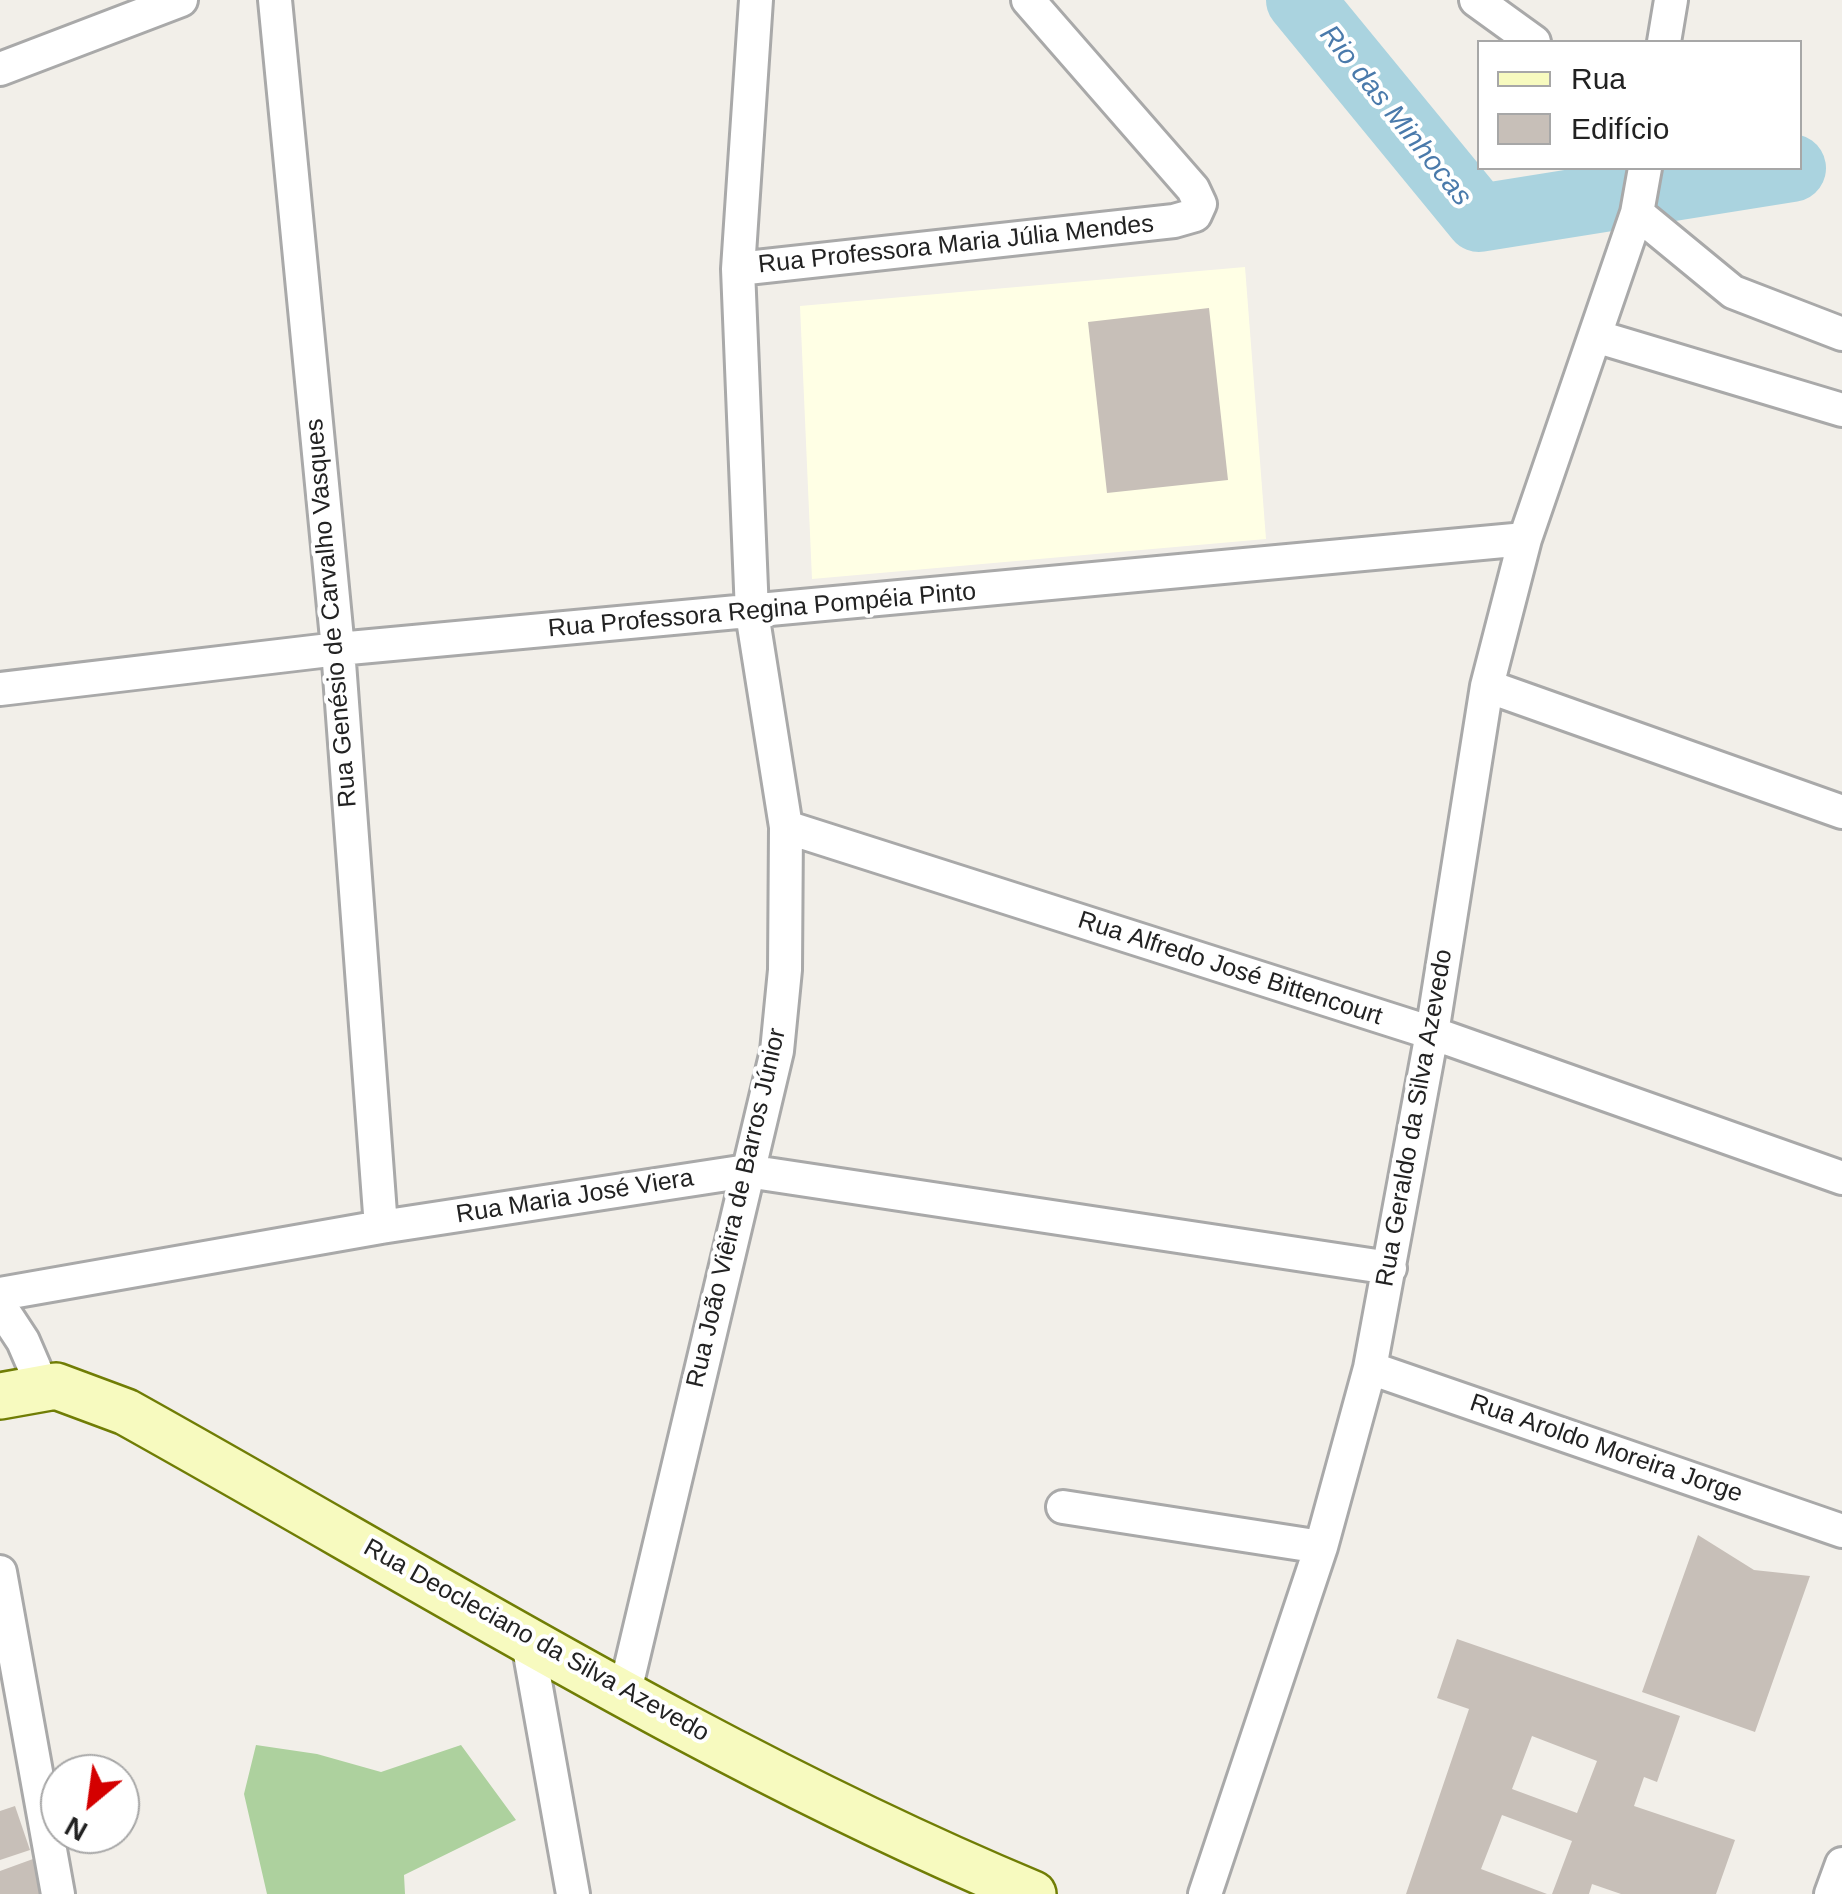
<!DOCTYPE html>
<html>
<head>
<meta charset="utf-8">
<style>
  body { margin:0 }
  #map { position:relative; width:1842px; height:1894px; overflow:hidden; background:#f2efe9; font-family:Arial,sans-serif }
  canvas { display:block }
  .legend { position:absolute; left:1477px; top:40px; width:325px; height:130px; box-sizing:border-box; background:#fff; border:2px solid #a7a7a7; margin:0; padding:12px 18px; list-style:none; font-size:30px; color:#222 }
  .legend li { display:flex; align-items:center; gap:20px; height:50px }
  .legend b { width:50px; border:2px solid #a7a7a7 }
  .north { position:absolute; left:40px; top:1754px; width:100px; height:100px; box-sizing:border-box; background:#fff; border:2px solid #a7a7a7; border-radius:50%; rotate:209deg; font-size:28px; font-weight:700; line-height:40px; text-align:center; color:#222 }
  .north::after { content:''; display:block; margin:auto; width:35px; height:45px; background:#d40000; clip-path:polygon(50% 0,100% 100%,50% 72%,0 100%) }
</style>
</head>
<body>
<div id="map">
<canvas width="1842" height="1894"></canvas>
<ul class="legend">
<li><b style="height:12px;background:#f7fabf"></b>Rua</li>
<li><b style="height:28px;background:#c7bfb8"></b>Edifício</li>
</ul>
<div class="north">N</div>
</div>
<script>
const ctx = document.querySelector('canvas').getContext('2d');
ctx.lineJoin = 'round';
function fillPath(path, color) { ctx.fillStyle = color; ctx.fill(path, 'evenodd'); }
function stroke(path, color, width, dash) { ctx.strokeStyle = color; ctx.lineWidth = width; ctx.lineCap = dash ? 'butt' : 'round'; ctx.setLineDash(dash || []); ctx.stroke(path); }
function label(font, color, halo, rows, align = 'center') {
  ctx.font = font + ' Arial,sans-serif'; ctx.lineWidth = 8; ctx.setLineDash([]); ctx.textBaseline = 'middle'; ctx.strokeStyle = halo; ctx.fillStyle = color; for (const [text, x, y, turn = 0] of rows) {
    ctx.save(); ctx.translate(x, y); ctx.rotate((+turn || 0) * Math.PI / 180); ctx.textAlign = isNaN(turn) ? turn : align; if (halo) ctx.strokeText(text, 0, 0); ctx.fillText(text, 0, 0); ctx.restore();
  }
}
fillPath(new Path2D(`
  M1245,267L1266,539L812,579L800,306Z`), '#ffffe5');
fillPath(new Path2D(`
  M256,1745L317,1754L381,1772L461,1745L516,1820L404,1875L405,1894H267L244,1794Z`), '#add19e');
stroke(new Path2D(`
  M1300,0L1479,218L1792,168`), '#aad3df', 68);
fillPath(new Path2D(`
  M1209,308L1228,480L1107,493L1088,322Z
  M1698,1535L1754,1570L1810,1576L1755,1732L1642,1692Z
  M1457,1639L1680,1716L1657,1782L1644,1777L1634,1806L1735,1840L1716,1894H1621L1592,1884L1589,1894H1552L1572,1841L1502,1815L1481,1869L1547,1894H1406L1469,1709L1437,1698ZM1532,1736L1597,1761L1577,1813L1512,1789Z
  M15,1806L30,1850L0,1860V1811Z
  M33,1859L45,1894H0V1871Z`), '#c7bfb8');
const street = new Path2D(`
  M275,0L338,649L381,1227
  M1476,0L1534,42
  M1664,42L1671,0
  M0,69L181,0
  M1637,213L1733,292L1842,334
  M738,269L1174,221L1195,215L1200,204L1193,189L1028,0
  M1595,336L1842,410
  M1487,686L1842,812
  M0,689L338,649L1525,539
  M786,827L1432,1033L1842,1178
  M0,1294L381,1227L747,1171L1390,1268
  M0,1306L23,1341L42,1385
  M1370,1368L1842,1531
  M1063,1507L1321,1547
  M0,1572L58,1894
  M527,1637L573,1894
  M625,1691L777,1051L785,970L786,827L752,613L738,269L756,0
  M1205,1894L1321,1547L1370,1368L1432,1033L1487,686L1525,539L1637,213L1645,168
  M1831,1894L1842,1864`);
const secondary = new Path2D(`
  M0,1396L56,1386L126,1412C424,1578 718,1763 1033,1894`);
stroke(street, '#a9a9a9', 38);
stroke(secondary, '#707d05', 50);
stroke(street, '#fff', 32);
stroke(secondary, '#f7fabf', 45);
label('25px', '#222', '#fff', [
  ["Rua Professora Maria Júlia Mendes",956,245,-6],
  ["Rua Professora Regina Pompéia Pinto",762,611,-5],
  ["Rua Genésio de Carvalho Vasques",332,613,-95],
  ["Rua Alfredo José Bittencourt",1230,969,18],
  ["Rua Geraldo da Silva Azevedo",1415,1118,-80],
  ["Rua Maria José Viera",575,1197,-9],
  ["Rua João Viêira de Barros Júnior",737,1208,-77],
  ["Rua Aroldo Moreira Jorge",1606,1449,19],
  ["Rua Deocleciano da Silva Azevedo",536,1641,29]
]);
label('italic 28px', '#4a7aab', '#fff', [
  ["Rio das Minhocas",1395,116,51]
]);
</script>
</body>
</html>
